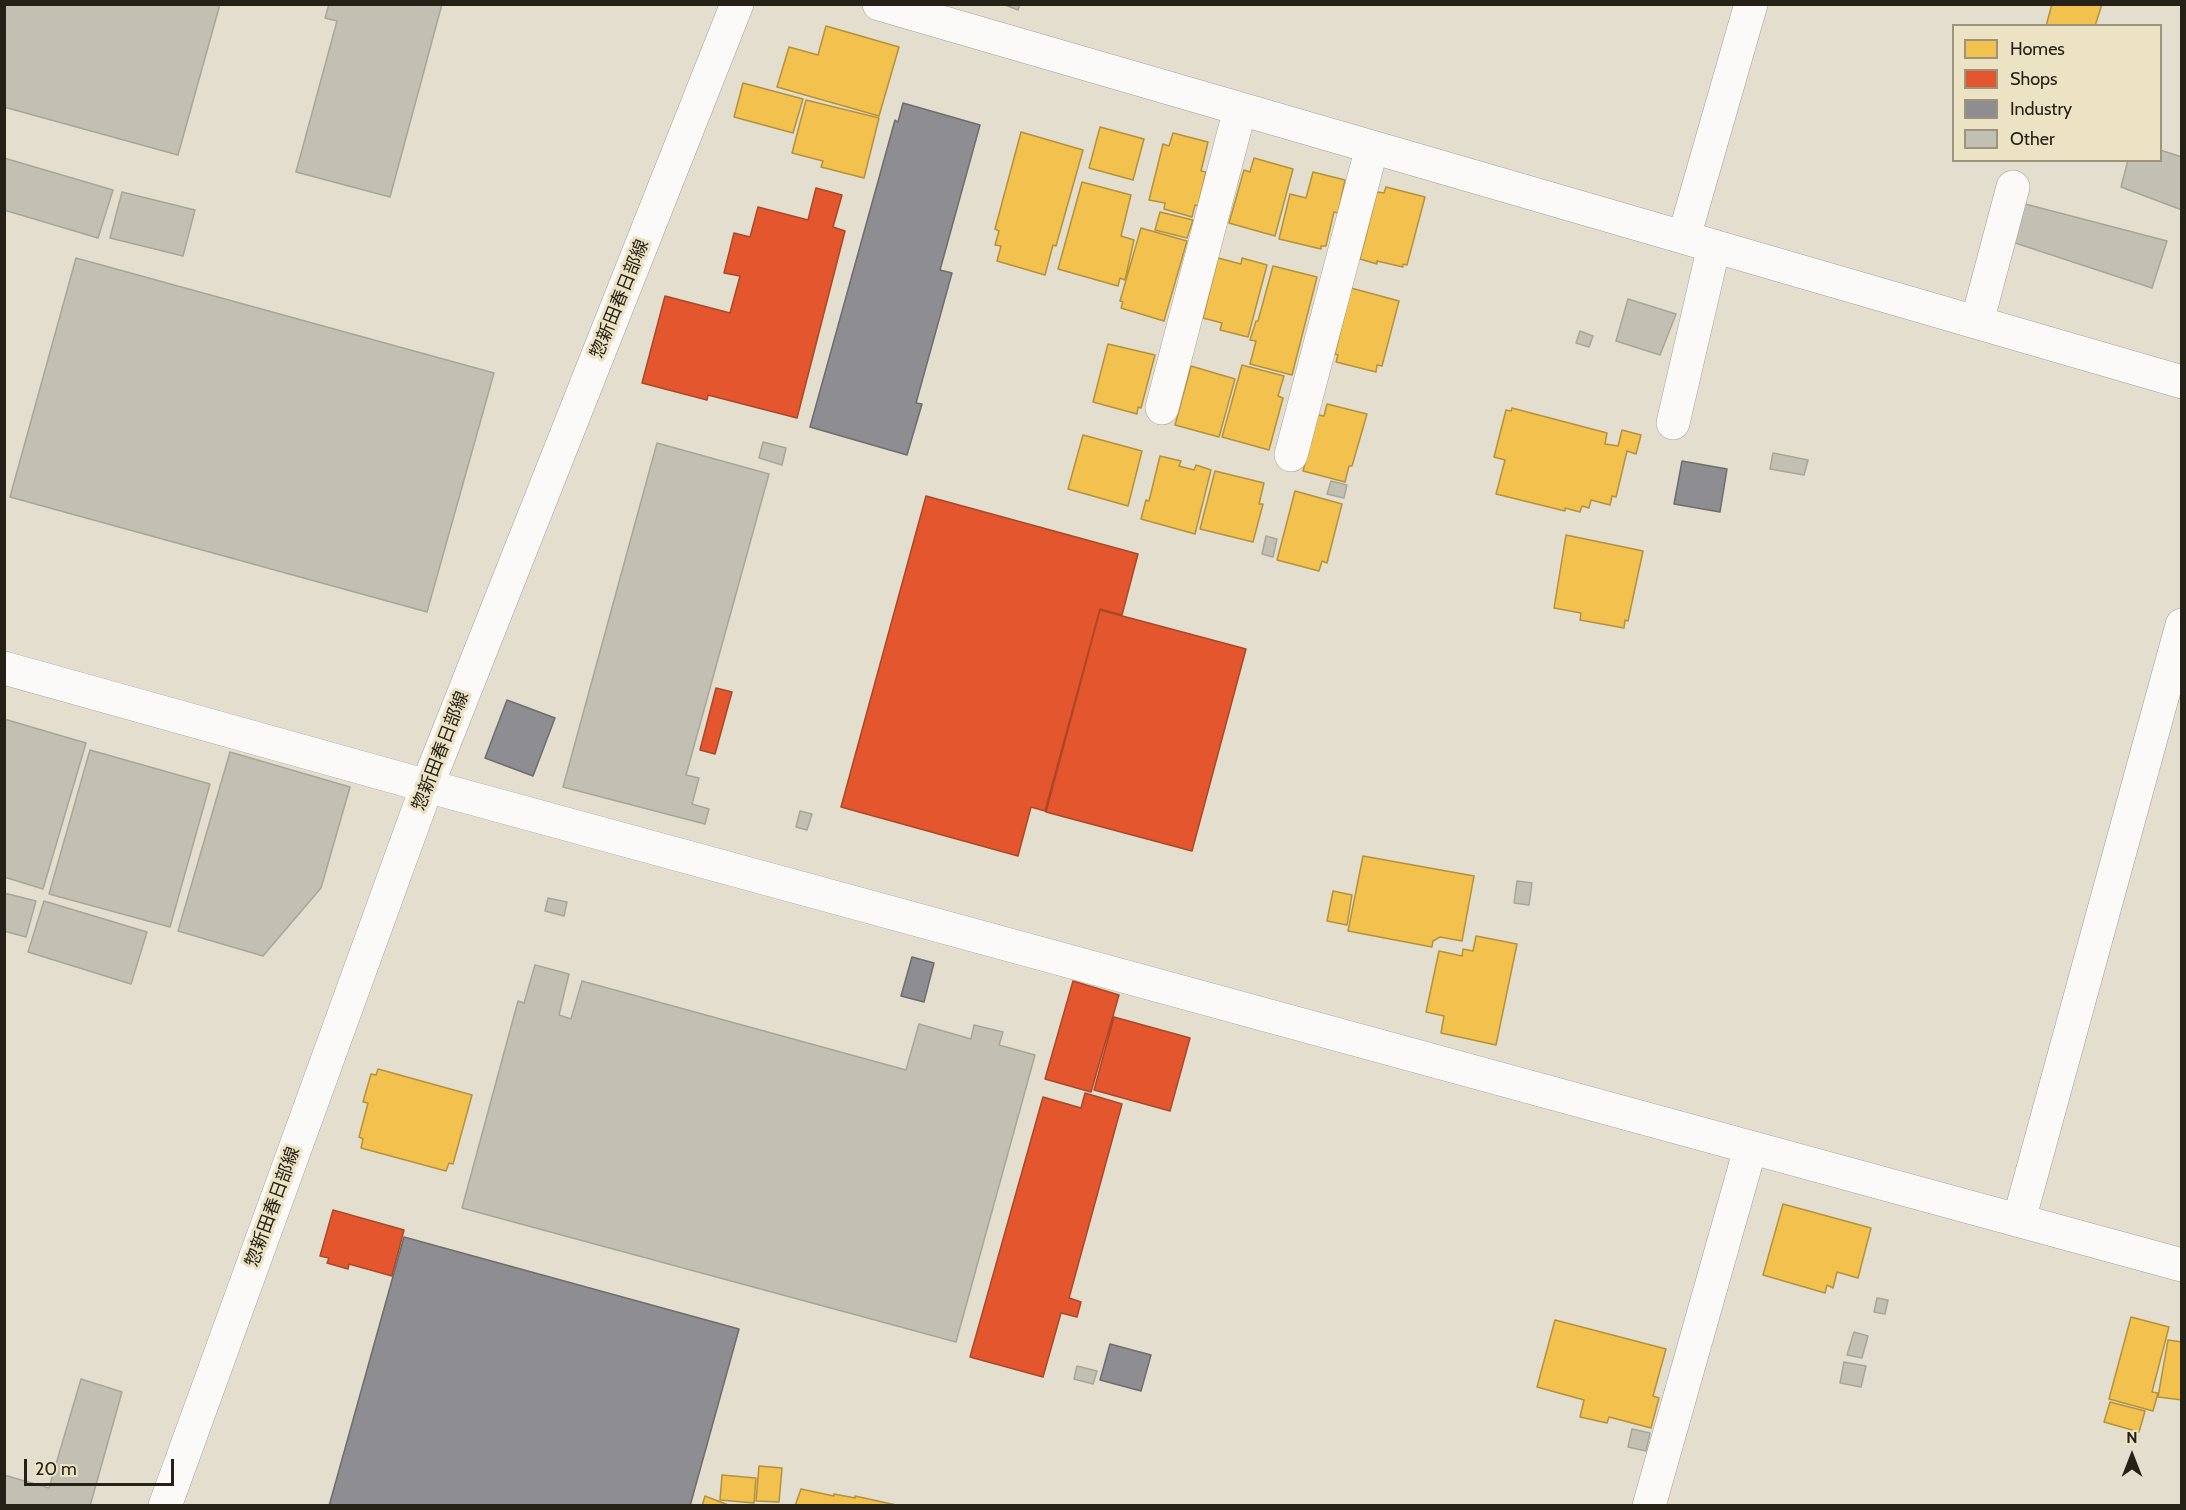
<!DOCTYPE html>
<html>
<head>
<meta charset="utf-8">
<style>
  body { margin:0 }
  #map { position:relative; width:2186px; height:1510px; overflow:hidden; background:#e3decd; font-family:Cabin,sans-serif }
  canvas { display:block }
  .frame { position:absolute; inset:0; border:6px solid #252116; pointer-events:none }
  .legend { position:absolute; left:1952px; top:24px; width:210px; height:138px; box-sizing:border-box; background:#ece2c4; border:2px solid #9c957e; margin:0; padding:8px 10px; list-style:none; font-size:18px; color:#252116 }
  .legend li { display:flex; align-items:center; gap:12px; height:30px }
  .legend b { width:30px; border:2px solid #9c957e }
  .north { position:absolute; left:2102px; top:1426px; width:60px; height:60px; -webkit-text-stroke:4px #ece2c4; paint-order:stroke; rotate:0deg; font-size:16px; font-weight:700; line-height:24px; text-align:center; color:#252116 }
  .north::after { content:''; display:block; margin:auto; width:21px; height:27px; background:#252116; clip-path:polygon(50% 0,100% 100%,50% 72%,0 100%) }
  .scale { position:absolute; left:24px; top:1459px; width:150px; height:27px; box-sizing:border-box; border:3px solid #252116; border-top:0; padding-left:8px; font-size:18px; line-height:21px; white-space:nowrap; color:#252116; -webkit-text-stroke:4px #ece2c4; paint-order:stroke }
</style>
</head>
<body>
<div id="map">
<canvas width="2186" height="1510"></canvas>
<div class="frame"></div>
<ul class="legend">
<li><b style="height:16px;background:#f2c14e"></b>Homes</li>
<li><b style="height:16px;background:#e4572e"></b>Shops</li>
<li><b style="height:16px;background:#8d8d92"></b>Industry</li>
<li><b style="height:16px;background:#c1c0b3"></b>Other</li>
</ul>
<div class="north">N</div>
<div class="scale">20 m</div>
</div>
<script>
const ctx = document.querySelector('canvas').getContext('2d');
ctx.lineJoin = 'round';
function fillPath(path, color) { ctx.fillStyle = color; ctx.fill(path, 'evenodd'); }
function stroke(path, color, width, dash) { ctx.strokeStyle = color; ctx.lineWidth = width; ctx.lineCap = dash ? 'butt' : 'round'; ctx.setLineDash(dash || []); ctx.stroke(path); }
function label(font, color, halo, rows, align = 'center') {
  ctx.font = font + ' Cabin,"Noto Sans JP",sans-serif'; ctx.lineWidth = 6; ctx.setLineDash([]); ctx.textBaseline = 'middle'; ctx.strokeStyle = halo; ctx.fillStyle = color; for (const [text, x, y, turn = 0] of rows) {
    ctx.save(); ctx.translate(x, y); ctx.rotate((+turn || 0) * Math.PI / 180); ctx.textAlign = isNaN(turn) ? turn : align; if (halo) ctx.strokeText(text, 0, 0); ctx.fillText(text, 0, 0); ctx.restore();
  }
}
const homes = new Path2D(`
  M2052,4H2102L2095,26H2046Z
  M826,26L899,47L879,116L777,87L789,47L818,55Z
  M743,83L803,99L793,133L734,117Z
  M806,100L879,118L864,178L821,167L823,161L792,153Z
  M1100,127L1144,139L1133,180L1089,168Z
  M1021,132L1083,150L1056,246L1053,245L1045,275L997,261L1001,246L995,245L999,231L995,229Z
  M1173,133L1208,142L1201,171L1206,172L1198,206L1195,205L1192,217L1164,209L1165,203L1149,200L1163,144L1169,146Z
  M1254,158L1293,169L1275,236L1229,223L1244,170L1250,172Z
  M1313,172L1345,180L1338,213L1334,212L1326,246H1321V249L1279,239L1290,194L1306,198Z
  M1082,182L1131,195L1121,236L1134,240L1125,280L1120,278L1118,286L1058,269Z
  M1386,187L1425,197L1407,265L1403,264V267L1377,261V264L1360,259L1377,192L1384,193Z
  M1160,212L1193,220L1187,238L1155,230Z
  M1141,228L1187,241L1164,321L1121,308L1123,302L1120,301Z
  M1218,258L1241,264L1242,258L1267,265L1248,337L1220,330L1222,323L1203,318Z
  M1273,266L1317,277L1292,375L1250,364L1256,341L1250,340L1256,321H1258Z
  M1351,288L1399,301L1382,366L1377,365L1376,372L1336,362L1338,355L1335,354Z
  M1108,344L1155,355L1141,408L1138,407L1137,414L1093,402Z
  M1242,365L1284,376L1278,396L1283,398L1269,450L1222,437Z
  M1191,366L1235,379L1219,437L1175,425Z
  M1327,404L1367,414L1352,466H1349L1345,482L1303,471L1318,415L1324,416Z
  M1512,408L1607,433L1605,444L1618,446L1622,430L1641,435L1636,454L1627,451L1616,497L1612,496L1610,505L1591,500L1589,508L1582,506L1580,512L1565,508V511L1496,494L1505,460L1494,457L1506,410L1511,411Z
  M1083,435L1142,451L1128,506L1068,489Z
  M1160,456L1181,461L1179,466L1194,470L1196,465L1211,470L1195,534L1141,519L1146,500L1149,501Z
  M1215,471L1264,483L1259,504H1263L1253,542L1200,529Z
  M1295,491L1342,504L1327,563L1322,561L1319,571L1277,560Z
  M1566,535L1643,551L1628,621L1625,620L1624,628L1580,620L1581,613L1554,608Z
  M1363,856L1474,876L1462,941L1440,937L1433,941L1432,947L1348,931Z
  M1333,891L1352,895L1347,925L1327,921Z
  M1476,936L1517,944L1496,1045L1441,1033L1444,1016L1426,1012L1439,951L1462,956L1463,949L1473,951Z
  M378,1069L472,1095L453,1164L449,1163L446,1171L361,1148L363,1139L359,1137L368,1103L363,1102L371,1074L376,1075Z
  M1783,1204L1871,1228L1858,1278L1837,1272L1833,1288L1827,1285L1825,1293L1763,1275Z
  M2131,1317L2169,1327L2152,1392L2158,1393L2153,1411L2109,1399Z
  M1555,1320L1666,1349L1653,1396L1659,1398L1651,1428L1609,1417L1607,1423L1580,1417L1584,1400L1537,1387Z
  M2168,1340L2182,1342V1400L2158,1397Z
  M2110,1402L2145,1411L2139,1432L2104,1422Z
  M759,1466L782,1468L779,1502L756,1501Z
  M722,1475L756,1478L754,1503L720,1500Z
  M801,1489L834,1496V1494L855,1498V1496L896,1505L795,1506Z
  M705,1496L731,1506H702Z`);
fillPath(homes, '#f2c14e');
stroke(homes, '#b4913d', 1.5);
const shops = new Path2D(`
  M816,188L842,195L833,227L845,231L797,418L708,395L707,400L642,383L665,296L730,313L740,276L724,273L734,233L750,237L758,207L808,220Z
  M926,496L1138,554L1122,615L1100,609L1045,811L1031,807L1018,856L841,807Z
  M1100,610L1246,649L1192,851L1046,812Z
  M716,688L732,692L715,754L700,750Z
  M1073,981L1119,995L1091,1092L1045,1079Z
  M1114,1017L1190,1038L1170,1111L1094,1090Z
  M1085,1093L1122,1104L1069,1298L1081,1302L1077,1317L1061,1313L1043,1377L970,1357L1043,1097L1081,1108Z
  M333,1210L404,1230L392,1276L349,1264L348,1269L327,1263L329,1258L320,1256Z`);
fillPath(shops, '#e4572e');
stroke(shops, '#ab4727', 1.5);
const industry = new Path2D(`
  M903,103L980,125L940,270L952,273L916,403L922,404L907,455L810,427L895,120L898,122Z
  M1682,461L1727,469L1720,512L1674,504Z
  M507,700L555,718L533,776L485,758Z
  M912,957L934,963L924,1002L901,996Z
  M404,1237L739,1329L690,1506H329Z
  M1110,1344L1151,1355L1141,1391L1100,1380Z`);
fillPath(industry, '#8d8d92');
stroke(industry, '#6e6d6d', 1.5);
const building = new Path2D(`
  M4,4H220L178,155L4,107Z
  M329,4H442L390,197L296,172L337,21L325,18Z
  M1003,4H1020L1018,10Z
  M2160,150L2182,157V210L2121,187L2128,160H2160Z
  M4,158L113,190L98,238L4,210Z
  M122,192L195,210L183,256L110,238Z
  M2010,200L2167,241L2152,288L2000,238Z
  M76,258L494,373L427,612L10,497Z
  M1628,299L1676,314L1660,355L1616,341Z
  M1580,331L1593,336L1589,347L1576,343Z
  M763,442L786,448L782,465L759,458Z
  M657,443L769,474L686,775L699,778L692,804L709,809L705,824L563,787Z
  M1773,453L1808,460L1804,475L1770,469Z
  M1331,481L1347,485L1344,498L1327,494Z
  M1266,536L1277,539L1273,557L1262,554Z
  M4,719L86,743L43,889L4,877Z
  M90,750L210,784L170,927L49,894Z
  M230,752L350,787L321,888L263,956L178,931Z
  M800,811L812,814L807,830L796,827Z
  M1517,881L1532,883L1529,905L1514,903Z
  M4,893L36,901L26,937L4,931Z
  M548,898L567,902L564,916L545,911Z
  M44,901L147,932L131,984L28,952Z
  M535,965L569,974L559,1015L571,1019L582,981L906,1070L919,1024L971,1039L974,1025L1003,1032L999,1045L1035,1055L956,1342L462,1208L518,1001L524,1003Z
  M1877,1298L1888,1300L1885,1314L1874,1312Z
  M1854,1332L1868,1336L1862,1358L1847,1355Z
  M1844,1362L1866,1366L1861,1387L1840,1383Z
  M1077,1366L1097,1371L1093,1384L1074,1379Z
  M81,1379L122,1392L90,1506H4V1475L49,1488Z
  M1632,1429L1650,1433L1646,1451L1628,1447Z`);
fillPath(building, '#c1c0b3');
stroke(building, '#a7a699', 1.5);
const minor = new Path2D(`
  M879,4L2182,382
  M1684,237L1751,4
  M1977,322L2013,187
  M1162,408L1240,109
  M1673,423L1714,246
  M1291,455L1372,147
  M4,668L427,786L2182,1265
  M2019,1220L2182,625
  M1649,1506L1750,1149`);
const major = new Path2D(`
  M165,1506L427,786L737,4`);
stroke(minor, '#a5a194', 34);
stroke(major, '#a5a194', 34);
stroke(minor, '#fbfaf8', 33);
stroke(major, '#fbfaf8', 33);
label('18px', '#252116', '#ece2c4', [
  ["惣新田春日部線",620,299,-68],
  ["惣新田春日部線",441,751,-69],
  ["惣新田春日部線",273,1207,-70]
]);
</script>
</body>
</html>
